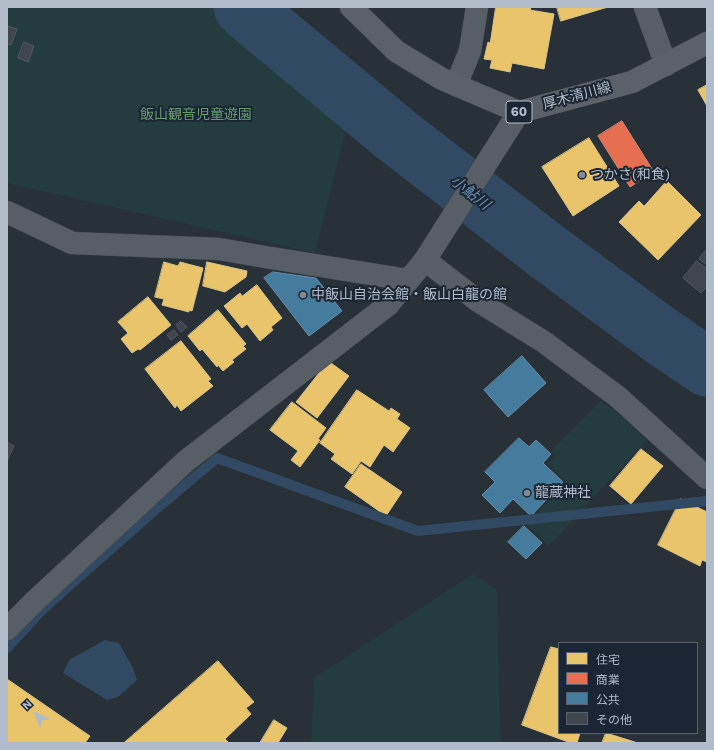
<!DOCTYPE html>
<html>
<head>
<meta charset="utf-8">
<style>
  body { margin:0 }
  #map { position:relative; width:714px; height:750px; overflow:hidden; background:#283038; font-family:"Work Sans","Noto Sans JP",sans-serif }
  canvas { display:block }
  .frame { position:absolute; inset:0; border:8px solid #b1bcca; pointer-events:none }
  .legend { position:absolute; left:558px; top:642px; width:140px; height:92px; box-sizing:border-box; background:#1a2633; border:1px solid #56626f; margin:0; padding:5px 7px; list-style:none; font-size:12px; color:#b1bcca }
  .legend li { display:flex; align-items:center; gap:8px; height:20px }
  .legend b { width:20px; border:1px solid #56626f }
  .north { position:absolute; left:16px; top:694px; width:40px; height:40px; -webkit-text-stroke:3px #1a2633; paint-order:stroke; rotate:316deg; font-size:11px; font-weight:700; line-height:16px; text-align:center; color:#b1bcca }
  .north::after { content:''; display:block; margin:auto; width:14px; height:18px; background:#b1bcca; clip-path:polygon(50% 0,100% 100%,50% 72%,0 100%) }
</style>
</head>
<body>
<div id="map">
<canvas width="714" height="750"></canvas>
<div class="frame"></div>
<ul class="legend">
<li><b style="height:11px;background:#e9c46a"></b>住宅</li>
<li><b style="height:11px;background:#e76f51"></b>商業</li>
<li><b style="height:11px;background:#457b9d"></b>公共</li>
<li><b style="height:11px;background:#40464e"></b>その他</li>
</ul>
<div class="north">N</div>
</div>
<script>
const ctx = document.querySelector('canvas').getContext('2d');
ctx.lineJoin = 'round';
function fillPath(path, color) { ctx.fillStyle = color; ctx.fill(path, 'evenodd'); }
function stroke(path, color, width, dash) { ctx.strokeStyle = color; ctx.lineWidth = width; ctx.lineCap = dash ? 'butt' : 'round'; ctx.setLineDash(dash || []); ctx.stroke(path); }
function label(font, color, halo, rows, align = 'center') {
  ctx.font = font + ' "Work Sans","Noto Sans JP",sans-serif'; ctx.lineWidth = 4; ctx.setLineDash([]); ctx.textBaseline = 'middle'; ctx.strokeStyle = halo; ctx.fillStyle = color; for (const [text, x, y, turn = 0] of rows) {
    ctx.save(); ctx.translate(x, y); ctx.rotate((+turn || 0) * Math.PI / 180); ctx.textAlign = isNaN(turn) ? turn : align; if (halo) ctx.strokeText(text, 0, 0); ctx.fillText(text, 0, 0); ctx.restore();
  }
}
fillPath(new Path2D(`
  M7,7H241L350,113L315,253L7,183Z
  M601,401L615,411L647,440L549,546L526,524L566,482L548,464L556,456L551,451Z
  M473,574L497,590L500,734L503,743H311L314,678Z`), '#243c3f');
fillPath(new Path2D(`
  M105,640L119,643L133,668L137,680L118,697L107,700L63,673L69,660Z`), '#324963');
const homes = new Path2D(`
  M496,7H531L530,10L554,14L544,69L512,63L510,72L490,68L492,60L484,59L488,42L490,43Z
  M557,7H608L561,21Z
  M707,85V106L698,90Z
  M589,138L619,186L573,216L542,167Z
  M667,181L701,215L658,260L619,222L639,201L644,206Z
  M164,262L178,266L180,262L203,268L192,311L189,310V312L162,305L164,299L155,297Z
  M207,262L247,271L246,277L225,292L203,286Z
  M257,285L282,318L271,327L273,330L260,341L247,324L242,328L224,306L240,293L242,296Z
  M148,297L171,325L140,350L138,349L132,353L121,339L128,333L118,322Z
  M218,310L246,344L243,346L246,349L232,360L234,362L223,371L218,365L217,367L202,349L200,351L188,336Z
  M181,341L211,379L208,381L213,386L181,411L177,405L175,408L145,369Z
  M331,363L349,376L317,418L296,402L319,373Z
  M357,390L389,411L391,408L400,414L397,419L410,428L393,452L384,445L370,467L361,461L352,474L331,459L335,454L320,443Z
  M292,402L326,428L318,439L320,440L300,467L291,460L298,451L270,430Z
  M641,449L663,466L631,504L610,486Z
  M361,464L402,492L386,516L345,487Z
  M681,499L707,512V562L702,560L700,566L658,545Z
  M551,647L559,649V733H580L577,743H571L522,725Z
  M218,661L254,702L246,708L251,714L225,739L229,743H124Z
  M7,679L84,732L90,736L85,743H7Z
  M274,720L287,728L278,743H260Z
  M606,733L638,743H602Z`);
fillPath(homes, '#e9c46a');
stroke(homes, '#d8c287', 1);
const shops = new Path2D(`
  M622,121L654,172L630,187L598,136Z`);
fillPath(shops, '#e76f51');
stroke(shops, '#d78675', 1);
const public = new Path2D(`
  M273,272L316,278L342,311L309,336L264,278Z
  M522,356L546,383L508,417L484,390Z
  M519,438L529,447L536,440L551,454L543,463L563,482L531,516L513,499L500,513L482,495L495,482L485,472Z
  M524,526L542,543L526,559L508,542Z`);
fillPath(public, '#457b9d');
stroke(public, '#658eaa', 1);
stroke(new Path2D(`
  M7,648L43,609L154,511L217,458L418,531L707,501`), '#324963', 10);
stroke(new Path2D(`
  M243,7L253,16L396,135L549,253L660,335L707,367`), '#324963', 59);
const building = new Path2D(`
  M8,26L17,29L11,45L7,44V29Z
  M24,42L34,46L28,62L18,58Z
  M707,249V265L699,259Z
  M697,261L707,269V286L701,293L683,278Z
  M181,321L187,327L181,332L176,325Z
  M174,330L178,335L171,340L167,335Z
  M7,442L14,446L7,461Z`);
fillPath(building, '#40464e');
stroke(building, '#505760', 1);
const minor = new Path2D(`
  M645,7L666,65
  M456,85L470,51L477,7
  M519,112L425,260L478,301L544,342L618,397L707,478
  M7,212L72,243L219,249L265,257L408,280
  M7,629L36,600L186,461L388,305L425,260`);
const major = new Path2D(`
  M351,7L396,51L442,79L519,112L632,82L707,43`);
stroke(minor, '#464c52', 23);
stroke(major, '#454c54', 23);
stroke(minor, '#585e66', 22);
stroke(major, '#5b6168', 22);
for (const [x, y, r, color] of [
  [582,175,4,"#818b97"],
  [303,295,4,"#818b97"],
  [527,493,4,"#818b97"]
]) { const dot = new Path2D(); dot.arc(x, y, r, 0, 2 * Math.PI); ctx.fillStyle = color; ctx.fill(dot); stroke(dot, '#1a2633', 1.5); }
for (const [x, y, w] of [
  [519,112,26]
]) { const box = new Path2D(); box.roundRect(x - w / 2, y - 11, w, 22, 3); ctx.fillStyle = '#1a2633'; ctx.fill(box); stroke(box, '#b1bcca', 1); }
label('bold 13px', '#b1bcca', null, [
  ["60",519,112]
]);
label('14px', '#b1bcca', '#1a2633', [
  ["厚木清川線",577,96,-15]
]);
label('14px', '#669d6f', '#1a2633', [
  ["飯山観音児童遊園",196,115]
]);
label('14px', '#b1bcca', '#1a2633', [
  ["つかさ(和食)",590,175],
  ["中飯山自治会館・飯山白龍の館",311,295],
  ["龍蔵神社",535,493]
], 'left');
label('italic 15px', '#6f8eb0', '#1a2633', [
  ["小鮎川",470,193,38]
]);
</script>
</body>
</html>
